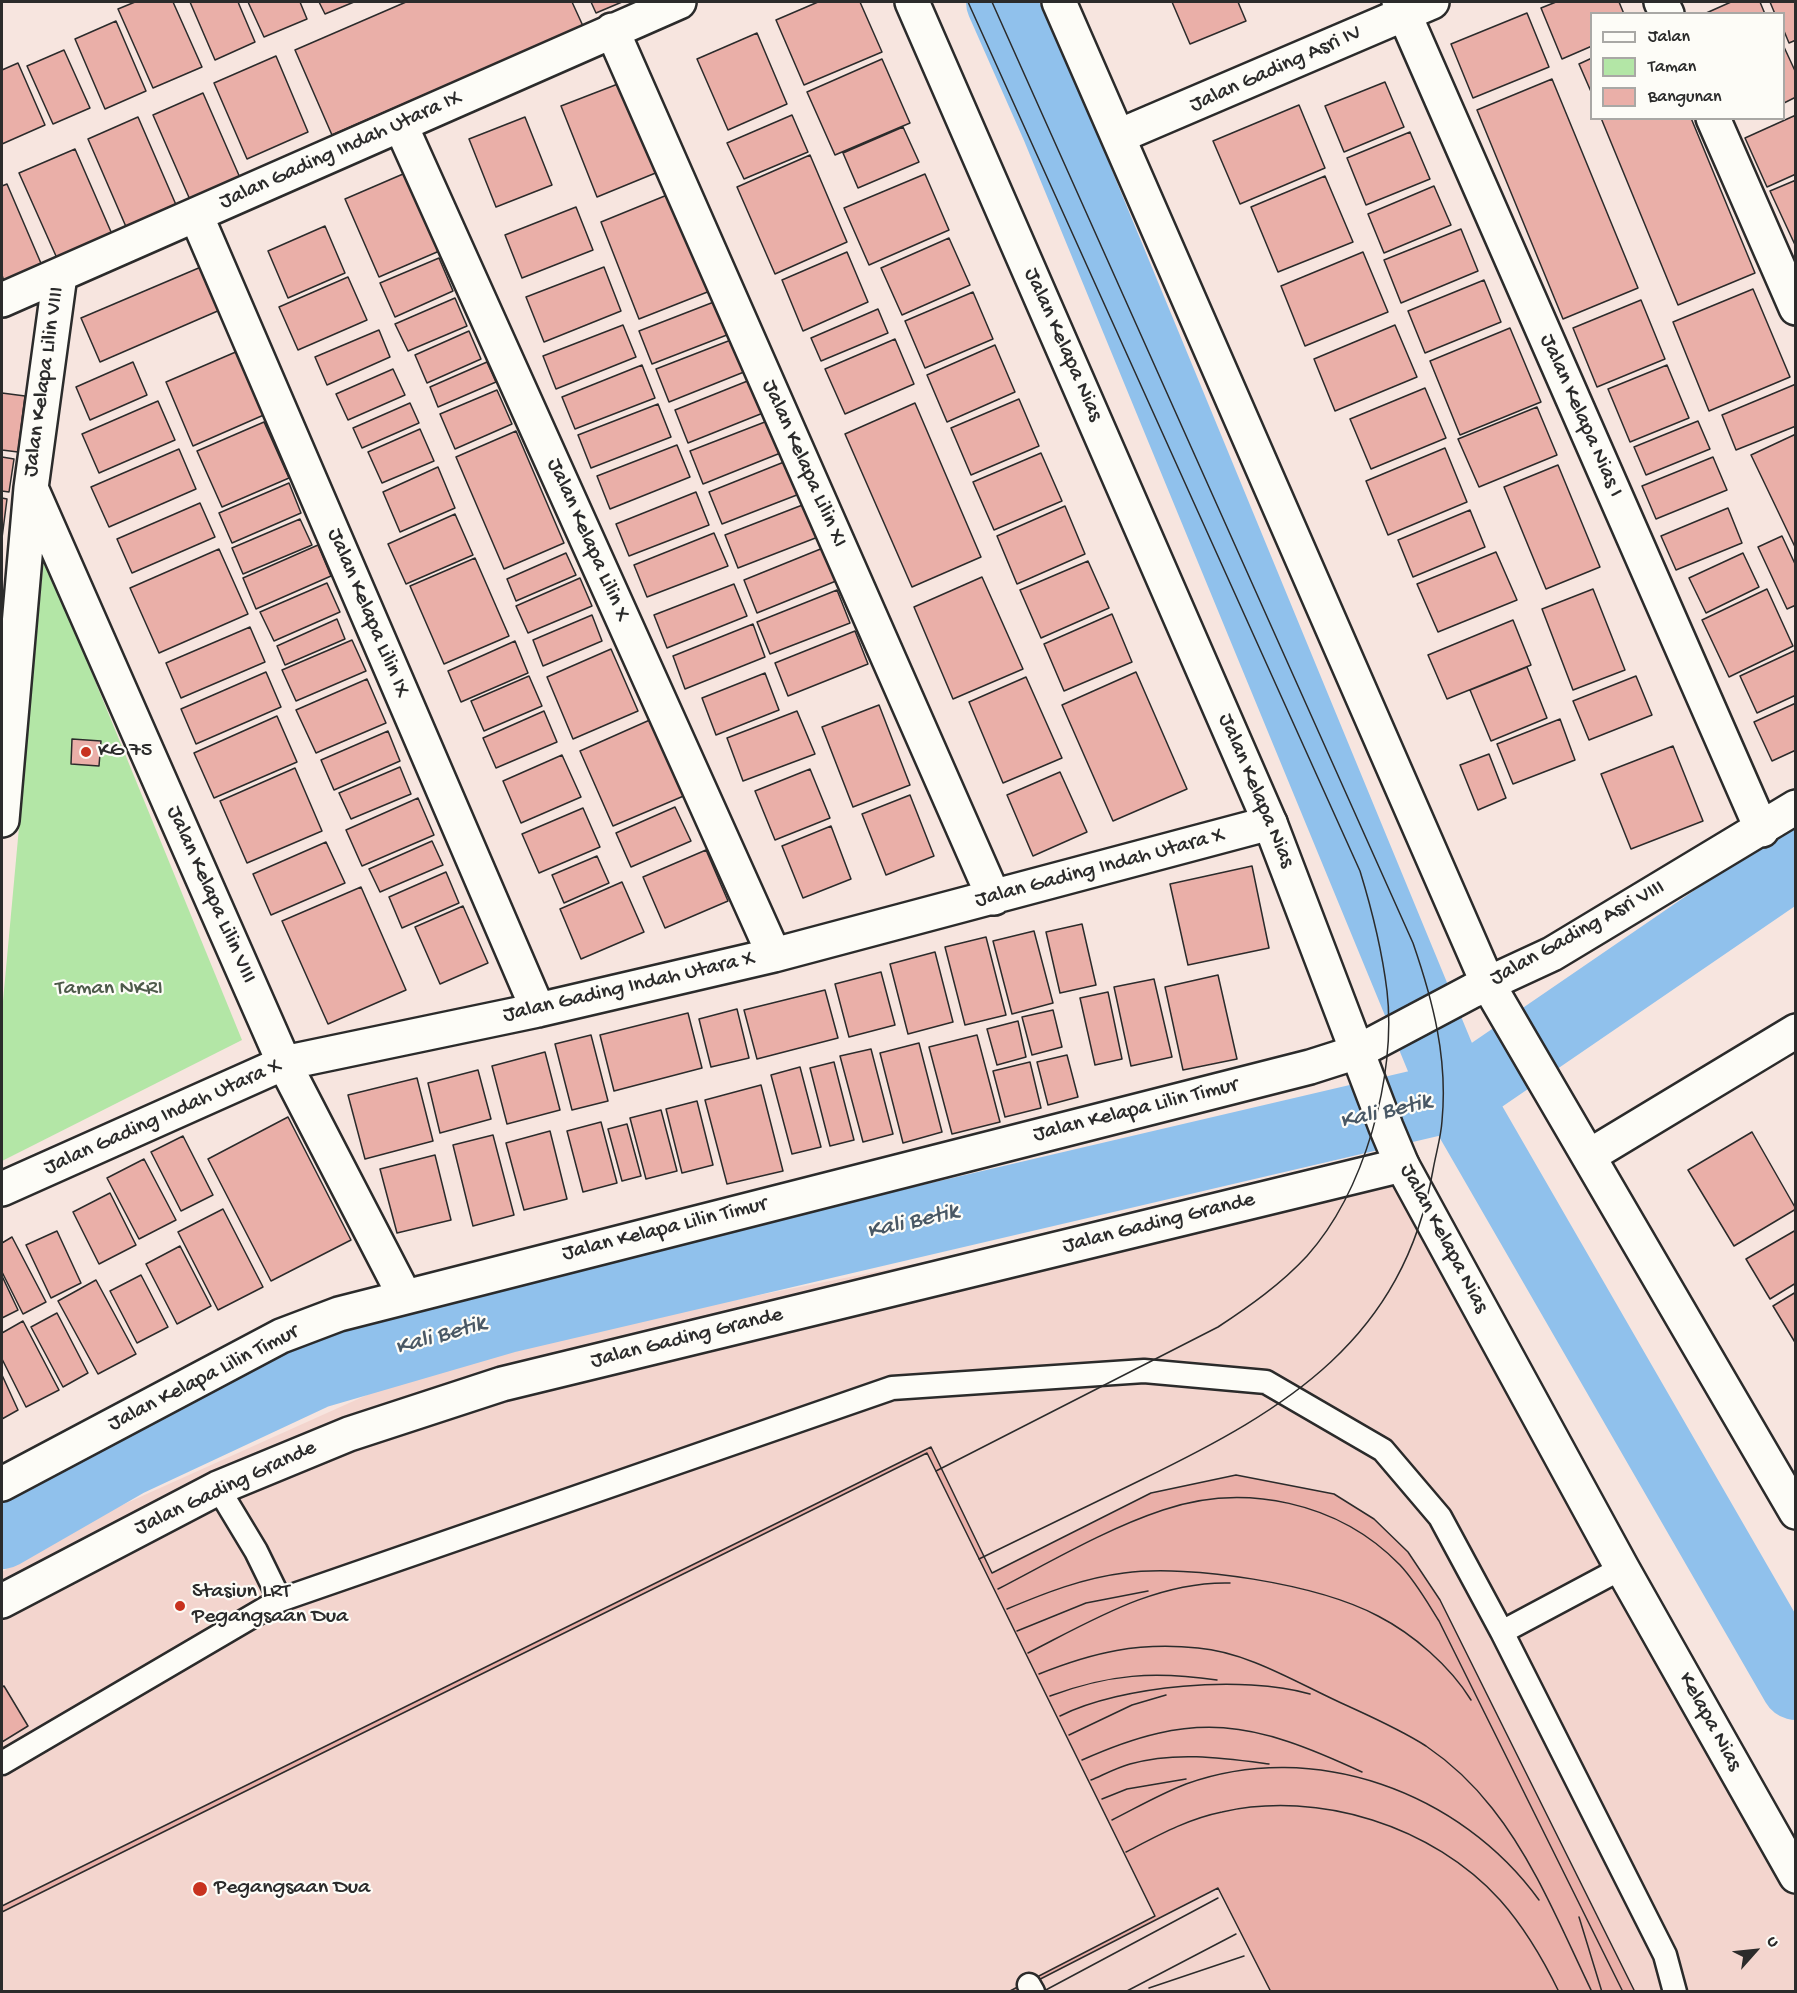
<!DOCTYPE html>
<html>
<head>
<meta charset="utf-8">
<style>
  body { margin:0 }
  #map { position:relative; width:1797px; height:1993px; overflow:hidden; background:#f7e5df; font-family:"Gochi Hand",sans-serif }
  canvas { display:block }
  .frame { position:absolute; inset:0; border:3px solid #2b2b2b; pointer-events:none }
  .legend { position:absolute; left:1590px; top:12px; width:195px; height:108px; box-sizing:border-box; background:#fdfcf7; border:2px solid #a9a8a5; margin:0; padding:8px 10px; list-style:none; font-size:18px; color:#2b2b2b }
  .legend li { display:flex; align-items:center; gap:12px; height:30px }
  .legend b { width:30px; border:2px solid #a9a8a5 }
  .north { position:absolute; left:1725px; top:1921px; width:60px; height:60px; -webkit-text-stroke:4px #fdfcf7; paint-order:stroke; rotate:63deg; font-size:16px; font-weight:700; line-height:24px; text-align:center; color:#2b2b2b }
  .north::after { content:''; display:block; margin:auto; width:21px; height:27px; background:#2b2b2b; clip-path:polygon(50% 0,100% 100%,50% 72%,0 100%) }
</style>
</head>
<body>
<div id="map">
<canvas width="1797" height="1993"></canvas>
<div class="frame"></div>
<ul class="legend">
<li><b style="height:8px;background:#fdfcf7"></b>Jalan</li>
<li><b style="height:16px;background:#b3e6a6"></b>Taman</li>
<li><b style="height:16px;background:#eaafa8"></b>Bangunan</li>
</ul>
<div class="north">U</div>
</div>
<script>
const ctx = document.querySelector('canvas').getContext('2d');
ctx.lineJoin = 'round';
function fillPath(path, color) { ctx.fillStyle = color; ctx.fill(path, 'evenodd'); }
function stroke(path, color, width, dash) { ctx.strokeStyle = color; ctx.lineWidth = width; ctx.lineCap = dash ? 'butt' : 'round'; ctx.setLineDash(dash || []); ctx.stroke(path); }
function label(font, color, halo, rows, align = 'center') {
  ctx.font = font + ' "Gochi Hand",sans-serif'; ctx.lineWidth = 4.5; ctx.setLineDash([]); ctx.textBaseline = 'middle'; ctx.strokeStyle = halo; ctx.fillStyle = color; for (const [text, x, y, turn = 0] of rows) {
    ctx.save(); ctx.translate(x, y); ctx.rotate((+turn || 0) * Math.PI / 180); ctx.textAlign = isNaN(turn) ? turn : align; if (halo) ctx.strokeText(text, 0, 0); ctx.fillText(text, 0, 0); ctx.restore();
  }
}
fillPath(new Path2D(`
  M1401,1167L1795,1876V1991L2,1992V1572L82,1523L387,1386L594,1328Z`), '#f3d5ce');
fillPath(new Path2D(`
  M44,556L242,1040L2,1161V1012Z`), '#b3e6a6');
stroke(new Path2D(`
  M1001,2L1055,124L1456,1096L1796,1685
  M2,1534L129,1461L315,1374L507,1318L1456,1096L1796,863`), '#90c1ec', 70);
const building = new Path2D(`
  M135,2H173L202,67L153,88L118,9Z
  M190,2H238L255,42L215,60Z
  M248,2H300L307,19L264,37Z
  M319,2H354L325,14Z
  M406,2H572L583,26L332,135L295,50Z
  M591,2H622L596,13Z
  M818,2H860L882,52L804,85L776,20Z
  M1172,2H1238L1246,21L1190,44Z
  M1556,2H1619L1624,14H1592V46L1562,59L1541,8Z
  M1731,2H1760L1765,14H1704Z
  M1770,2H1796V40L1789,43L1784,31V14H1775Z
  M1527,13L1549,67L1473,98L1451,44Z
  M116,21L146,91L105,109L75,39Z
  M757,33L787,104L728,130L697,59Z
  M1784,47L1796,73V97L1784,103Z
  M64,50L90,108L53,124L27,66Z
  M276,56L308,132L247,159L214,83Z
  M1592,58V94L1579,64Z
  M882,59L910,123L835,155L807,92Z
  M18,63L45,125L2,144V70Z
  M1552,79L1638,288L1563,319L1477,110Z
  M623,82L658,172L597,197L561,106Z
  M1385,82L1404,127L1344,152L1325,106Z
  M203,93L241,180L191,202L153,115Z
  M1299,105L1325,168L1240,204L1213,141Z
  M792,115L808,152L744,179L727,143Z
  M1796,115V174L1767,187L1745,138Z
  M138,117L180,214L130,236L88,139Z
  M525,117L552,185L496,207L469,139Z
  M1601,118H1691L1755,273L1678,305Z
  M903,127L919,162L858,188L843,153Z
  M1410,132L1430,179L1366,205L1347,158Z
  M75,149L115,241L60,265L19,173Z
  M810,155L847,242L775,274L737,187Z
  M410,171L444,249L379,277L345,199Z
  M925,174L949,230L869,265L844,208Z
  M1325,176L1353,242L1278,272L1251,207Z
  M1796,180V247L1770,191Z
  M7,184L43,268L5,285L2,275V186Z
  M1434,186L1451,225L1384,253L1368,214Z
  M672,193L710,291L639,319L601,222Z
  M576,207L593,250L522,278L505,235Z
  M325,226L345,273L288,298L268,251Z
  M1461,229L1478,271L1401,303L1384,260Z
  M949,238L970,285L902,315L881,268Z
  M847,252L868,302L803,331L782,280Z
  M1363,252L1388,312L1305,346L1281,286Z
  M439,258L453,291L395,317L380,283Z
  M201,267L220,310L100,362L81,318Z
  M604,267L621,311L544,342L526,297Z
  M348,277L367,320L298,350L279,307Z
  M1484,280L1501,322L1425,353L1408,311Z
  M1753,289L1790,377L1709,411L1673,322Z
  M973,292L993,339L925,368L905,321Z
  M455,298L467,326L408,351L395,324Z
  M719,300L732,333L652,364L639,331Z
  M1641,300L1665,359L1597,387L1573,328Z
  M878,309L888,333L821,361L811,338Z
  M623,325L636,357L556,389L543,356Z
  M1395,325L1417,377L1335,411L1314,359Z
  M1510,328L1541,402L1460,435L1430,361Z
  M379,330L390,357L327,385L315,357Z
  M469,331L481,359L427,383L415,355Z
  M736,338L749,370L669,402L656,369Z
  M895,339L914,384L845,414L825,369Z
  M995,345L1015,392L947,422L927,375Z
  M238,351L266,414L193,446L166,382Z
  M133,362L147,395L90,420L76,387Z
  M487,362L496,382L438,407L430,387Z
  M642,365L655,398L575,429L562,397Z
  M1667,365L1689,418L1630,442L1608,389Z
  M393,369L405,395L348,420L336,394Z
  M755,378L768,411L688,443L675,410Z
  M1796,384V426L1736,450L1722,415Z
  M1425,388L1446,438L1371,469L1350,419Z
  M497,390L512,424L455,449L440,414Z
  M2,393L25,396L18,452L2,450Z
  M1019,399L1039,446L971,475L951,428Z
  M158,401L175,440L99,473L82,434Z
  M410,403L419,423L362,448L353,428Z
  M915,403L981,557L912,587L845,434Z
  M658,404L671,437L591,468L578,435Z
  M1537,407L1557,455L1479,487L1458,439Z
  M770,420L783,452L703,484L690,451Z
  M1698,421L1710,449L1646,475L1634,447Z
  M264,422L289,478L222,507L197,451Z
  M420,429L434,461L382,483L368,452Z
  M516,431L564,543L504,569L456,457Z
  M1796,434V549L1751,455Z
  M677,445L690,477L610,509L597,476Z
  M1445,448L1467,502L1388,535L1366,481Z
  M179,449L196,489L109,527L91,487Z
  M1041,453L1062,501L994,530L973,482Z
  M2,457L14,459L9,492L2,491Z
  M1713,457L1727,490L1656,519L1642,486Z
  M789,460L802,493L722,524L709,492Z
  M1558,465L1600,567L1546,589L1504,487Z
  M438,467L455,508L400,532L383,492Z
  M289,483L301,513L232,543L219,513Z
  M696,492L709,525L629,556L616,524Z
  M2,498L7,499L2,538Z
  M200,503L215,537L132,573L117,539Z
  M805,504L818,537L738,568L725,535Z
  M1065,506L1085,554L1017,584L997,536Z
  M1728,508L1742,543L1676,570L1661,536Z
  M1470,510L1485,547L1413,577L1398,540Z
  M455,514L473,555L406,584L388,544Z
  M300,519L312,545L243,574L232,548Z
  M714,533L728,566L647,597L634,565Z
  M1782,536L1796,566V605L1787,609L1758,547Z
  M318,545L331,576L256,609L243,578Z
  M823,548L836,581L757,613L744,580Z
  M219,549L248,614L159,653L130,588Z
  M1496,552L1517,600L1438,632L1417,584Z
  M566,553L576,575L516,601L507,579Z
  M1743,553L1759,587L1706,613L1689,578Z
  M475,558L509,636L444,664L410,586Z
  M1088,561L1109,608L1041,638L1020,590Z
  M982,577L1023,669L953,699L914,607Z
  M580,578L592,606L528,633L516,606Z
  M327,583L340,612L274,641L260,612Z
  M734,584L747,616L667,648L654,615Z
  M1593,589L1625,670L1573,690L1542,609Z
  M1767,589L1793,646L1729,677L1702,620Z
  M837,590L850,623L770,654L757,622Z
  M1112,614L1132,662L1064,691L1044,644Z
  M592,615L602,641L543,666L533,640Z
  M337,619L345,639L285,665L277,646Z
  M1513,620L1531,665L1447,699L1428,655Z
  M753,624L765,657L685,689L673,656Z
  M250,627L265,662L181,698L166,663Z
  M855,631L868,664L788,696L775,663Z
  M352,640L366,671L296,701L282,670Z
  M515,641L528,673L461,702L448,671Z
  M611,649L638,711L573,739L547,677Z
  M1796,650V695L1757,713L1740,676Z
  M1527,667L1547,718L1491,741L1470,690Z
  M266,672L281,707L196,744L181,709Z
  M1136,672L1187,789L1113,821L1062,705Z
  M765,673L779,710L716,735L702,698Z
  M529,676L542,706L484,731L471,701Z
  M1636,676L1652,715L1589,740L1573,701Z
  M1026,677L1062,758L1003,783L969,702Z
  M367,679L386,723L316,753L296,710Z
  M1796,703V750L1772,761L1754,722Z
  M879,705L910,785L853,807L822,727Z
  M544,711L557,742L496,768L483,738Z
  M797,711L815,754L743,781L727,738Z
  M277,716L297,762L214,798L194,753Z
  M652,719L686,795L613,826L580,751Z
  M1560,719L1575,760L1513,784L1497,744Z
  M388,731L400,761L334,790L321,760Z
  M72,739L101,741L99,766L71,764Z
  M1673,746L1703,821L1631,849L1601,774Z
  M1489,754L1506,798L1478,810L1460,765Z
  M562,755L581,797L521,823L503,781Z
  M400,767L411,794L351,819L339,793Z
  M295,768L322,831L247,863L220,801Z
  M810,769L830,818L775,840L755,791Z
  M1060,772L1087,832L1033,856L1007,795Z
  M910,795L934,856L886,875L862,814Z
  M418,798L434,835L362,866L346,830Z
  M675,807L691,841L631,867L616,833Z
  M583,808L600,847L539,873L522,834Z
  M831,826L851,879L803,898L782,846Z
  M432,841L443,865L380,892L369,869Z
  M326,842L345,883L271,915L253,874Z
  M706,850L728,901L665,928L643,877Z
  M597,856L609,883L564,903L552,875Z
  M1252,866L1269,948L1188,965L1170,884Z
  M446,872L459,903L402,928L389,897Z
  M622,882L644,932L581,959L560,909Z
  M361,887L406,990L328,1024L282,921Z
  M463,906L488,963L440,984L415,927Z
  M1082,924L1096,985L1060,993L1046,932Z
  M1034,931L1053,1003L1012,1014L993,941Z
  M986,937L1006,1015L965,1025L945,947Z
  M935,952L953,1022L908,1034L890,964Z
  M881,972L895,1025L849,1037L835,984Z
  M1218,975L1237,1059L1183,1070L1165,987Z
  M1154,979L1172,1057L1131,1066L1114,987Z
  M825,990L838,1038L757,1059L744,1010Z
  M1108,992L1122,1059L1095,1065L1080,998Z
  M737,1009L749,1058L711,1067L699,1019Z
  M1053,1010L1062,1047L1032,1055L1022,1017Z
  M688,1013L702,1068L614,1091L600,1035Z
  M1018,1021L1026,1057L997,1065L987,1029Z
  M591,1035L608,1101L572,1110L555,1044Z
  M977,1035L1000,1122L952,1134L929,1047Z
  M919,1043L942,1132L903,1143L880,1053Z
  M871,1049L893,1134L863,1142L840,1056Z
  M545,1052L560,1110L507,1124L492,1066Z
  M1067,1055L1078,1097L1048,1105L1037,1062Z
  M834,1062L854,1140L830,1146L810,1068Z
  M1030,1062L1041,1108L1005,1117L993,1071Z
  M800,1067L821,1147L792,1154L771,1075Z
  M478,1070L491,1119L440,1133L428,1083Z
  M417,1078L433,1141L365,1159L348,1095Z
  M761,1085L783,1171L727,1184L705,1100Z
  M697,1101L713,1165L682,1173L666,1109Z
  M661,1110L677,1171L646,1179L630,1118Z
  M288,1117L351,1240L271,1281L208,1159Z
  M601,1122L617,1183L583,1192L567,1131Z
  M627,1124L641,1176L622,1181L608,1129Z
  M550,1131L567,1199L524,1210L506,1143Z
  M1752,1132L1796,1209L1734,1246L1688,1170Z
  M493,1135L514,1215L473,1226L453,1145Z
  M183,1136L213,1195L181,1211L151,1152Z
  M435,1155L451,1220L397,1233L380,1169Z
  M144,1159L176,1220L139,1239L107,1178Z
  M110,1193L136,1245L99,1264L73,1212Z
  M223,1209L263,1287L218,1310L178,1232Z
  M1796,1230V1283L1770,1299L1746,1259Z
  M57,1231L81,1283L51,1298L26,1245Z
  M12,1237L46,1302L23,1314L2,1272V1243Z
  M180,1246L211,1306L177,1324L146,1264Z
  M141,1275L168,1327L137,1343L110,1291Z
  M2,1276L18,1310L2,1318Z
  M96,1280L136,1354L98,1374L58,1301Z
  M1796,1292V1344L1773,1306Z
  M57,1313L88,1373L63,1387L31,1327Z
  M23,1321L59,1390L26,1407L2,1359V1333Z
  M2,1375L18,1410L2,1419Z
  M931,1447L992,1573L1151,1493L1236,1475L1334,1494L1374,1519L1408,1552L1440,1600L1635,1992H1271L1218,1888L1015,1992H2V1906Z
  M927,1453L1155,1916L1008,1992H2V1912Z
  M4,1686L28,1726L2,1742V1687Z`);
fillPath(building, '#eaafa8');
stroke(building, '#2b2b2b', 1.5);
const service = new Path2D(`
  M218,1488L256,1551L280,1600
  M1502,1632L1622,1568
  M2,1763L280,1600L892,1388L1144,1371L1266,1382L1383,1450L1440,1517L1502,1632L1665,1955L1675,1992
  M1029,1985L1033,1992`);
const minor = new Path2D(`
  M1399,2L1762,830
  M1661,2L1667,14
  M612,30L994,898
  M1713,118L1796,308
  M401,126L774,955
  M1119,136L1432,2
  M196,215L538,1010
  M2,300L679,2
  M31,488L284,1063L404,1295
  M2,820L31,488L60,275
  M1589,1156L1796,1031
  M2,1189L284,1063L538,1010L774,955L1270,823
  M2,1484L281,1336L339,1314L1310,1067L1357,1052L1472,991L1552,954L1796,807
  M2,1601L218,1488L349,1434L502,1384L1402,1165`);
const tertiary = new Path2D(`
  M912,2L1270,823L1386,1127L1402,1165L1622,1568L1796,1876
  M1059,2L1488,984L1796,1512`);
stroke(service, '#2b2b2b', 27);
stroke(minor, '#2b2b2b', 38);
stroke(tertiary, '#2b2b2b', 38);
stroke(service, '#fdfcf7', 22);
stroke(minor, '#fdfcf7', 33);
stroke(tertiary, '#fdfcf7', 33);
stroke(new Path2D(`
  M936,1471L1218,1327C1250,1306 1281,1284 1307,1256C1364,1192 1397,1076 1387,991C1382,950 1372,910 1360,871L968,2
  M979,1559C1034,1532 1088,1506 1143,1479C1287,1409 1403,1340 1433,1170C1436,1153 1441,1137 1442,1121C1448,1058 1433,1001 1413,943L992,2
  M998,1589C1052,1561 1106,1529 1163,1510C1244,1482 1339,1502 1400,1565C1416,1582 1427,1602 1439,1621L1623,1992
  M1007,1609C1045,1593 1083,1578 1124,1573C1190,1564 1318,1584 1378,1616C1413,1634 1450,1666 1471,1700
  M1017,1631L1086,1603L1148,1591
  M1028,1653C1091,1621 1156,1581 1230,1583
  M1039,1674C1094,1652 1138,1642 1198,1648C1246,1652 1294,1681 1337,1701C1367,1715 1398,1728 1426,1746C1451,1763 1474,1785 1492,1808C1535,1862 1562,1930 1592,1992
  M1050,1696C1109,1674 1154,1671 1217,1680
  M1060,1716C1122,1685 1243,1675 1310,1694
  M1069,1735L1132,1705L1166,1695
  M1082,1760C1196,1709 1252,1721 1362,1772
  M1091,1780C1103,1775 1116,1768 1130,1764C1176,1751 1223,1758 1269,1764
  M1102,1799L1127,1789L1186,1779
  M1112,1820C1136,1808 1160,1794 1186,1784C1314,1738 1461,1792 1539,1900
  M1126,1852C1157,1836 1187,1819 1222,1812C1319,1790 1433,1826 1500,1900C1525,1928 1543,1959 1559,1992
  M1579,1917L1602,1992
  M1149,1988L1244,1956
  M1042,1992L1218,1898
  M1125,1992L1236,1934`), '#2b2b2b', 1.5);
for (const [x, y, r, color] of [
  [86,752,6,"#c8321e"],
  [180,1606,6,"#c8321e"],
  [200,1889,8,"#c8321e"]
]) { const dot = new Path2D(); dot.arc(x, y, r, 0, 2 * Math.PI); ctx.fillStyle = color; ctx.fill(dot); stroke(dot, '#fdfcf7', 2); }
label('22px', '#2b2b2b', '#fdfcf7', [
  ["Jalan Gading Asri IV",1276,70,-24],
  ["Jalan Gading Indah Utara IX",341,151,-24],
  ["Jalan Kelapa Nias",1062,345,66],
  ["Jalan Kelapa Lilin VIII",45,382,-82],
  ["Jalan Kelapa Nias I",1580,416,66],
  ["Jalan Kelapa Lilin XI",803,464,66],
  ["Jalan Kelapa Lilin X",587,540,66],
  ["Jalan Kelapa Lilin IX",367,613,67],
  ["Jalan Kelapa Nias",1255,791,67],
  ["Jalan Gading Indah Utara X",1100,869,-15],
  ["Jalan Kelapa Lilin VIII",210,895,66],
  ["Jalan Gading Asri VIII",1578,934,-29],
  ["Jalan Gading Indah Utara X",629,988,-13],
  ["Jalan Kelapa Lilin Timur",1136,1111,-14],
  ["Jalan Gading Indah Utara X",163,1118,-24],
  ["Jalan Gading Grande",1159,1224,-14],
  ["Jalan Kelapa Lilin Timur",665,1230,-14],
  ["Jalan Kelapa Nias",1443,1239,62],
  ["Jalan Gading Grande",687,1339,-14],
  ["Jalan Kelapa Lilin Timur",204,1379,-27],
  ["Jalan Gading Grande",226,1489,-25],
  ["Kelapa Nias",1709,1722,61]
]);
label('22px', '#2b2b2b', '#fdfcf7', [
  ["KG 75",98,752],
  ["Stasiun LRT",192,1593],
  ["Pegangsaan Dua",192,1618],
  ["Pegangsaan Dua",214,1889]
], 'left');
label('22px', '#4d5a4a', '#fdfcf7', [
  ["Taman NKRI",109,990]
]);
label('italic 24px', '#495865', '#fdfcf7', [
  ["Kali Betik",1386,1113,-13],
  ["Kali Betik",913,1223,-13],
  ["Kali Betik",441,1337,-16]
]);
</script>
</body>
</html>
